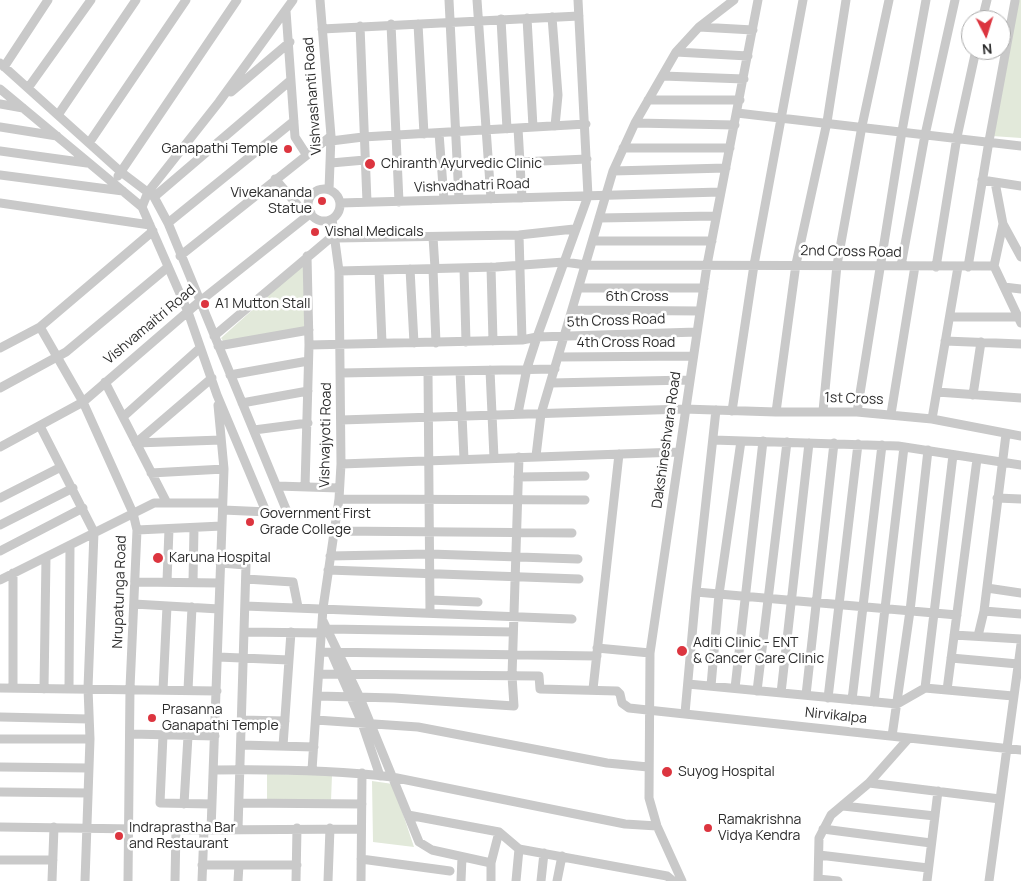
<!DOCTYPE html>
<html>
<head>
<meta charset="utf-8">
<style>
  body { margin:0 }
  #map { position:relative; width:1021px; height:881px; overflow:hidden; background:#fff; font-family:Manrope,sans-serif }
  canvas { display:block }
  .north { position:absolute; left:961px; top:10px; width:50px; height:50px; box-sizing:border-box; background:#fff; border:1px solid #ababab; border-radius:50%; rotate:175deg; font-size:14px; font-weight:700; line-height:20px; text-align:center; color:#2c2c2c }
  .north::after { content:''; display:block; margin:auto; width:18px; height:22px; background:#dc353f; clip-path:polygon(50% 0,100% 100%,50% 72%,0 100%) }
</style>
</head>
<body>
<div id="map">
<canvas width="1021" height="881"></canvas>
<div class="north">N</div>
</div>
<script>
const ctx = document.querySelector('canvas').getContext('2d');
ctx.lineJoin = 'round';
function fillPath(path, color) { ctx.fillStyle = color; ctx.fill(path, 'evenodd'); }
function stroke(path, color, width, dash) { ctx.strokeStyle = color; ctx.lineWidth = width; ctx.lineCap = dash ? 'butt' : 'round'; ctx.setLineDash(dash || []); ctx.stroke(path); }
function label(font, color, halo, rows, align = 'center') {
  ctx.font = font + ' Manrope,sans-serif'; ctx.lineWidth = 5; ctx.setLineDash([]); ctx.textBaseline = 'middle'; ctx.strokeStyle = halo; ctx.fillStyle = color; for (const [text, x, y, turn = 0] of rows) {
    ctx.save(); ctx.translate(x, y); ctx.rotate((+turn || 0) * Math.PI / 180); ctx.textAlign = isNaN(turn) ? turn : align; if (halo) ctx.strokeText(text, 0, 0); ctx.fillText(text, 0, 0); ctx.restore();
  }
}
fillPath(new Path2D(`
  M1018,0H1021V138L992,136Z
  M305,263L304,327L224,342L221,338Z
  M267,774L332,775L331,801H267Z
  M372,781L393,784L414,847L373,842Z`), '#e2e9da');
stroke(new Path2D(`
  M320,0L331,136L329,190
  M449,0L459,199
  M477,0L491,199
  M286,11L295,137L306,154
  M552,17L558,95L555,126
  M527,18L533,127
  M501,19L507,129
  M982,20L987,0
  M391,24L399,202
  M418,24L424,134
  M360,26L367,202
  M699,27L753,30
  M322,29L579,16
  M676,52L748,56
  M0,63L121,172L154,197L168,223L288,514
  M4,67L48,0
  M663,76L744,79
  M28,88L91,0
  M0,89L142,207L188,312L217,395L267,514
  M231,92L290,42
  M648,100H740
  M0,104L23,108
  M737,113L1021,146
  M58,115L136,0
  M635,123L735,125
  M0,127L57,136
  M518,128L522,198
  M439,133L444,200
  M331,141L363,137L586,124
  M89,143L186,0
  M623,148H730
  M0,151L87,163
  M520,162L587,159
  M331,163L365,160
  M613,171L726,168
  M0,175L123,191
  M118,176L237,0
  M275,179L307,216
  M982,180L1021,186
  M995,182L1003,224L1021,257
  M308 205a16 16 0 1 1 32 0a16 16 0 1 1-32 0Z
  M154,197L291,80
  M0,203L150,225
  M340,203L720,192
  M142,207L148,192L219,102L293,0
  M599,218L715,216
  M168,223L294,121
  M1003,224L994,266L1021,323
  M519,235L522,340
  M433,237L435,268
  M593,241H712
  M180,256L331,136
  M901,266L925,135L955,0
  M491,267L493,341
  M936,267L957,137L976,50
  M968,267L989,141L1015,1
  M464,268L466,342
  M410,269L414,343
  M433,269L436,343
  M379,270L382,343
  M339,271L496,267L564,262L586,265L994,266
  M1004,287L1021,289
  M580,288H704
  M573,310L700,311
  M950,317H1019
  M40,327L83,402L133,513L137,530L130,688L128,881
  M214,336L328,240L336,238L519,235L574,229
  M945,341L1021,344
  M309,345L522,340L537,337L697,332
  M218,346L309,330
  M0,348L40,327L153,231
  M558,357L693,356
  M490,370L494,458
  M460,371L464,459
  M428,372L430,612
  M341,373L555,369
  M230,375L308,361
  M105,382L167,503
  M551,383L689,380
  M0,388L66,352L168,267
  M937,392L1021,398
  M973,395L981,342
  M242,403L308,391
  M732,411L754,265L803,0
  M823,411L837,265L862,126L889,0
  M776,412L796,264L827,122L846,0
  M857,412L902,131L926,0
  M518,413L527,368L537,337L588,196L578,0
  M891,414L915,266
  M123,417L200,348
  M932,419L958,267
  M341,420L684,409L776,412H857L932,419L1021,436
  M40,426L94,532L88,688L90,739L85,881
  M254,430L308,423
  M713,440L898,446L1021,465
  M136,443L212,378
  M136,443L221,440
  M0,447L83,402L199,302L311,213
  M536,456L541,414L613,171L635,123L676,52L699,27L734,0
  M341,464L678,452
  M151,473L224,469
  M518,477L585,476
  M277,486L339,488
  M305,487L309,345L307,256
  M0,498L61,467
  M997,498L1021,499
  M339,499L585,500
  M223,510L337,515
  M0,525L73,488
  M137,530L222,526
  M335,531L572,533
  M0,551L83,508
  M330,556L430,554L578,559
  M220,563L246,565L238,829
  M328,570L579,579
  M246,579L293,582L298,607
  M0,580L154,503H222
  M167,581L169,529
  M136,582L220,583
  M193,582L194,528
  M987,588L1021,593
  M696,592L957,615
  M430,600L478,602
  M134,604L219,609
  M245,606L572,619
  M984,611L1021,614
  M323,621L360,698L419,842L432,850L491,863
  M328,629L513,632
  M244,632L322,633
  M954,635L1021,639
  M978,636L984,611L1006,434
  M597,648L650,653
  M321,652L597,656
  M331,652L362,723L380,776
  M218,657L289,660L291,632
  M951,658L1018,664
  M319,674L539,676L540,689L617,691L620,694L622,703L629,708L1021,750
  M688,684L897,704L925,688L1013,696
  M711,686L719,594L741,441
  M0,688L217,691
  M13,688V573
  M69,688L70,546
  M735,688L763,441
  M925,688L953,455
  M44,689L46,557
  M593,689L619,454
  M163,690L167,606
  M188,690L192,607
  M947,690L977,459
  M757,691L787,442
  M781,693L809,443
  M806,695L834,443
  M318,696L394,698L514,706L512,676L519,457
  M828,698L858,444
  M852,700L882,445
  M874,702L904,447
  M685,713L696,592L716,410
  M0,717L89,719
  M242,720L285,721
  M316,720L418,727L607,763L648,767
  M131,734L215,736
  M163,735L160,803L212,804
  M892,736L910,611L928,450
  M0,739H90
  M241,745L314,747
  M283,746L289,660
  M0,767L88,768
  M214,770C274,769 333,770 392,777L625,824L657,826
  M312,770L323,608L339,499L341,464L339,271L332,219
  M869,783L1000,799
  M0,792L87,793
  M239,803L362,804
  M184,804L188,736
  M843,806L935,816
  M408,815L499,832L519,849L667,876L673,881
  M0,827L204,830L361,829
  M823,829L931,843
  M211,830L224,469L218,405
  M819,855L928,868
  M361,859L450,871
  M0,860H53
  M202,865H297
  M818,879L838,881
  M52,881L54,827
  M175,881L176,829
  M202,881L204,830
  M238,881L239,865
  M296,881L297,828
  M328,881L330,828
  M361,881L362,773
  M461,881L462,857
  M491,881V863L499,832
  M516,881L519,849
  M541,881L544,853
  M557,881L562,856
  M682,881L657,826L649,798L650,653L707,265L758,0
  M818,881L819,838L831,815L869,783L908,739
  M927,881L938,791
  M989,881L1021,644`), '#c9c9c9', 9);
for (const [x, y, r, color] of [
  [288,149,5,"#dc353f"],
  [370,164,6,"#dc353f"],
  [322,201,5,"#dc353f"],
  [315,232,5,"#dc353f"],
  [205,304,5,"#dc353f"],
  [250,522,5,"#dc353f"],
  [158,558,6,"#dc353f"],
  [682,651,6,"#dc353f"],
  [152,718,5,"#dc353f"],
  [667,772,6,"#dc353f"],
  [708,828,5,"#dc353f"],
  [119,836,5,"#dc353f"]
]) { const dot = new Path2D(); dot.arc(x, y, r, 0, 2 * Math.PI); ctx.fillStyle = color; ctx.fill(dot); stroke(dot, '#fff', 2); }
label('14px', '#2c2c2c', '#fff', [
  ["Vishvashanti Road",313,96,-94],
  ["Vishvadhatri Road",472,186,-2],
  ["2nd Cross Road",851,252,1],
  ["6th Cross",637,297],
  ["5th Cross Road",616,321,-2],
  ["Vishvamaitri Road",150,325,-40],
  ["4th Cross Road",626,343],
  ["1st Cross",854,399,2],
  ["Vishvajyoti Road",326,435,-89],
  ["Dakshineshvara Road",667,440,-82],
  ["Nrupatunga Road",120,592,-88],
  ["Nirvikalpa",836,716,6]
]);
label('14px', '#2c2c2c', '#fff', [
  ["Ganapathi Temple",278,149,"right"],
  ["Chiranth Ayurvedic Clinic",381,164],
  ["Vivekananda",312,193,"right"],
  ["Statue",312,209,"right"],
  ["Vishal Medicals",325,232],
  ["A1 Mutton Stall",215,304],
  ["Government First",260,514],
  ["Grade College",260,530],
  ["Karuna Hospital",169,558],
  ["Aditi Clinic - ENT",693,643],
  ["& Cancer Care Clinic",693,659],
  ["Prasanna",162,710],
  ["Ganapathi Temple",162,726],
  ["Suyog Hospital",678,772],
  ["Ramakrishna",718,820],
  ["Vidya Kendra",718,836],
  ["Indraprastha Bar",129,828],
  ["and Restaurant",129,844]
], 'left');
</script>
</body>
</html>
